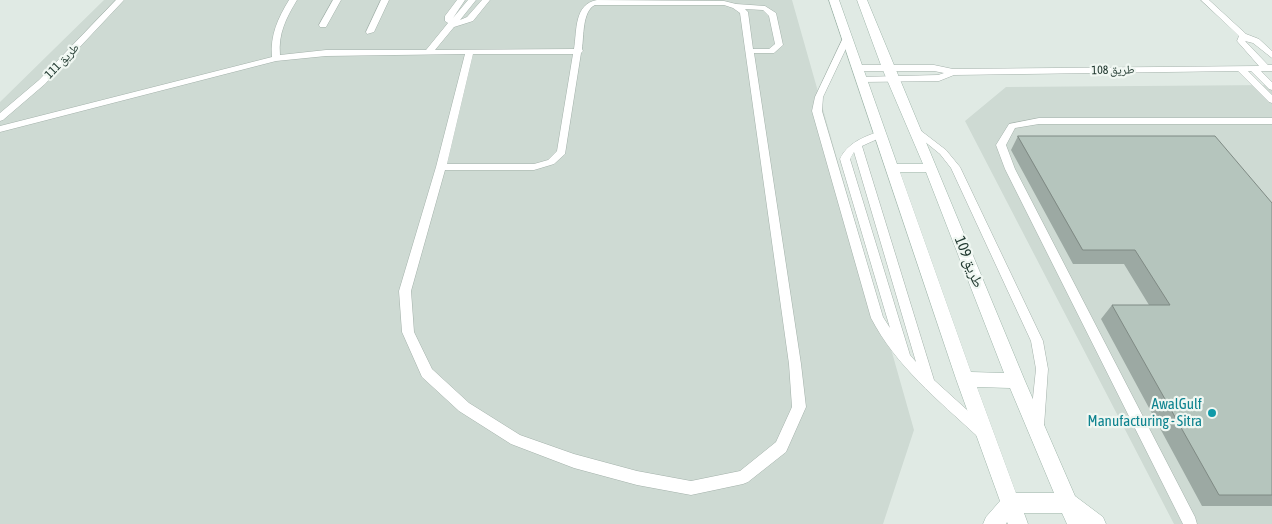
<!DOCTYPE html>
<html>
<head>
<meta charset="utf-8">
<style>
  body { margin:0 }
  canvas { display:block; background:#e0eae4 }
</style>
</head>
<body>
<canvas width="1272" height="524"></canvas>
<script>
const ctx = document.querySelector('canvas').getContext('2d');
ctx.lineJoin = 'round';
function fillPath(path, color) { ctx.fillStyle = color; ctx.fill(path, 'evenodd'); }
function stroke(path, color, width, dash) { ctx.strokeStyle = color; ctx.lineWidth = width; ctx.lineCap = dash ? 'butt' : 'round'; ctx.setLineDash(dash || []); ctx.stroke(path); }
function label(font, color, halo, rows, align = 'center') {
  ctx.font = font + ' "Asap Condensed","Noto Naskh Arabic",sans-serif'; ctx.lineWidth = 4.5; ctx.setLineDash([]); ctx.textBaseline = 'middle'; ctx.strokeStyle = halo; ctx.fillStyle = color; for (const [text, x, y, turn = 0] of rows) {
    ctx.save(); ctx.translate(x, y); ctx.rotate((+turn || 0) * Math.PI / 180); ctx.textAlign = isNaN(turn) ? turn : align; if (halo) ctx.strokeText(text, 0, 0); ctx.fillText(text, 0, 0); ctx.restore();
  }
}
fillPath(new Path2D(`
  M104,0H792L914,430L883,524H0V102Z
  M1272,85V524H1174L965,121L1006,87Z`), '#cedad3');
const lane = new Path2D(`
  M116,0H124L45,84L3,120L0,121V113L39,80Z
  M289,0H297C286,18 278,34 280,55L326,50H426L448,23L445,21V16L457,0H465L453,18L468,0H476L460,20L467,17L482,0H490L473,21L454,27L435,50L574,49C577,30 574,4 597,0L724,1L736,4L765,6L776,13L783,45L774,53H754L801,364L806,407L786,452L748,482L743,484L691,495L637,485L574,468L511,444L459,411L422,377L402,332L399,291L436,167L465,54L326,56L276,61L0,132V126L272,57C270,35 278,18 289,0ZM595,5H724L733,8L740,13L789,364L792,407L776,442L740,471L691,481L637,471L574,454L520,435L469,403L432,369L414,332L411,291L445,170H534L554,164L565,154L581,53L583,51L582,49C584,37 582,11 595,5ZM745,9L763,10L769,16L775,44L769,49H753L748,12ZM473,54H573L557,151L548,160L534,164H447Z
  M333,0H341L326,27H320L319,25Z
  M381,0H389L374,32L367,34L366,32Z
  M1201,0H1209L1246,34L1259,39L1272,51V58L1253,43L1245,41L1268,65H1272V71H1261L1272,82V90L1269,89L1251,71H1248L1272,95V103L1269,102L1238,71L954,75L939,81L862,82L859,81V77L938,75L944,73L934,71H858L854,68L858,65H934L953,69L1259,66L1237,41L1239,36Z
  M844,36L851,38L823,97L822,111L883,317L890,328L840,159C847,143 865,136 881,131L884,132V136L862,146L934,380L987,428L989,432L987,436L982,438L977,436C938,400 896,366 871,318L812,111L815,97ZM854,152L916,362L910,355L850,159Z
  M1039,118H1272V124H1039L1015,128L1006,145L1015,169L1195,517L1197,524H1183L1005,169L996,145L1009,124Z
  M916,127L946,150L960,167L1043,341L1048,369L1044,426L1042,430L1037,432L1032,430L1030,426L1036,369L1031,341L951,168L940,154L913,132L911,130Z`);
const secondary = new Path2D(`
  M829,0H839L897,164H923L882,68L857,0H867L1025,381L1075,496L1103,517L1106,524H1067L1062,513H1024L1028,524H1008L1007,522L1006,524H983L986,517L1000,501L956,379ZM900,172H926L1004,373L971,372ZM977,387L1010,388L1054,493H1016Z`);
stroke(lane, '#a3b1aa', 1);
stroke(secondary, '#9fb5aa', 1);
fillPath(lane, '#fff');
fillPath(secondary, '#fff');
fillPath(new Path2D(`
  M1018,136L1272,203V506H1202L1101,319L1112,305H1149L1124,264H1073L1011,150Z`), '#9ca9a3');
const building = new Path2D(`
  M1018,136H1215L1272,203V495H1219L1112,305H1170L1135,250H1083Z`);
fillPath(building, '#b5c5bd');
stroke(building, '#7f8a84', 1);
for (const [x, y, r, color] of [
  [1212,413,5,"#0f9aa8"]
]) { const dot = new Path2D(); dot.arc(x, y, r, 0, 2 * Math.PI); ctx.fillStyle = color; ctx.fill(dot); stroke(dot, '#f0f7f2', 2); }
label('12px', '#213930', '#f0f7f2', [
  ["طريق 111",62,61,-46],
  ["طريق 108",1113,70,-1]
]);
label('15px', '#213930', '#f0f7f2', [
  ["طريق 109",969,262,68]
]);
label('15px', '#0d838f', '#f0f7f2', [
  ["AwalGulf",1202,404],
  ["Manufacturing - Sitra",1202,421]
], 'right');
</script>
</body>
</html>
